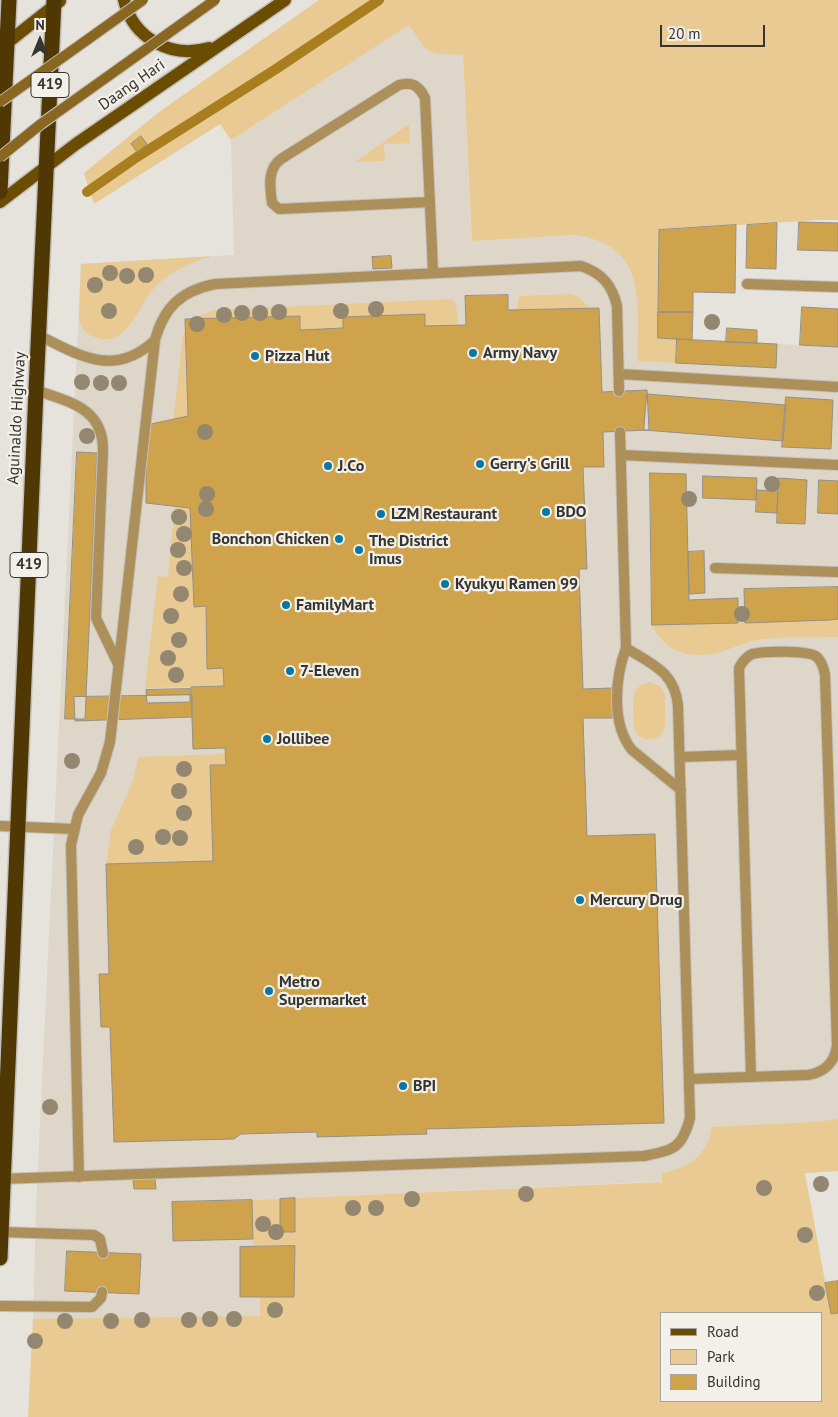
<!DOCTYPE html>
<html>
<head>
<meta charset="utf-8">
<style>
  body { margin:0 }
  #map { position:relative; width:838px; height:1417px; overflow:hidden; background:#e6e2dc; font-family:"PT Sans",sans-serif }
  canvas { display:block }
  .legend { position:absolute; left:660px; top:1312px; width:162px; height:90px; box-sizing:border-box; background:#f3efe9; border:1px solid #a7a49f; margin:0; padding:6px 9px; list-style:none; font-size:15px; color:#353431 }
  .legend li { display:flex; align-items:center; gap:10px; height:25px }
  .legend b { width:25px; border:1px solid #a7a49f }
  .north { position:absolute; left:15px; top:15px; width:50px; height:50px; -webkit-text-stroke:4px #f3efe9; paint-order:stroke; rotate:0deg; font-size:14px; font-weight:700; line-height:20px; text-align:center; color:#353431 }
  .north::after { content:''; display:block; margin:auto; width:18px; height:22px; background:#353431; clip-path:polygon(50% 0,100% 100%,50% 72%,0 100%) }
  .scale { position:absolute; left:660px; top:25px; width:105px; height:22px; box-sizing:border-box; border:2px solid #353431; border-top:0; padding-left:6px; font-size:15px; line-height:18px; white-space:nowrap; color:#353431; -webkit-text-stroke:4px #f3efe9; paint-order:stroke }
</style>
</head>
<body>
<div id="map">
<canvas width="838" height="1417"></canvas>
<ul class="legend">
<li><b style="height:6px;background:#6b4d01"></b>Road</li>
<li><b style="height:14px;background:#e9ca93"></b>Park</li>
<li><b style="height:14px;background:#cfa34b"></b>Building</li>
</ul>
<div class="north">N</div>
<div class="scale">20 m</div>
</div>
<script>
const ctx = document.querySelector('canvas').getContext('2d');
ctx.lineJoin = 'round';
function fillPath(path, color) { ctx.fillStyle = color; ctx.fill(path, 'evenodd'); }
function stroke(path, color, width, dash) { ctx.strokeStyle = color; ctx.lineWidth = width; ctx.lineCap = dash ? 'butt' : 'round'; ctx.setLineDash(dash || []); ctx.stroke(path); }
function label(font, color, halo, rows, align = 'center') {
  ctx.font = font + ' "PT Sans",sans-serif'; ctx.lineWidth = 4.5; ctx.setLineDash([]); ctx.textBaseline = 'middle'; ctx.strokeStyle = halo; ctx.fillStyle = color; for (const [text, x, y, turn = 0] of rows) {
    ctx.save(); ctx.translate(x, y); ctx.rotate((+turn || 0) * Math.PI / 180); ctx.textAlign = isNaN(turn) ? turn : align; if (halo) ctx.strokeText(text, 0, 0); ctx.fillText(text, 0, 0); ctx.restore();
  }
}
fillPath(new Path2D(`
  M447,0H460L472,241L659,230L658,338L838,347V1171L715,1179L295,1198L294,1323L33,1327L36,1207L81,264L234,255L231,140Z`), '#ded6c9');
fillPath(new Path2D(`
  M319,0H838V220H818L659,230L658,338L677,339L676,363L638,361C637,304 649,245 575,235L472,241L463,55C426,53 430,56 409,25L231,140L220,124L94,204L84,173L159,112Z
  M409,124L410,143L384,144L385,161L355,162Z
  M213,256C192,262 172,270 156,286C138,304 128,350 95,337C85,334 81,327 79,318L81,264Z
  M569,294L578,296L590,309L517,323L518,298L521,296Z
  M452,299L456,304L458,325L217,332L219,437L172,430L183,337C189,319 199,315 216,310Z
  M220,490L224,686L145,688L158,576L168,577L176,492Z
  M838,619V637C812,638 783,636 757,640C745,642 735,647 724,651C693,660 667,655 652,625L830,620Z
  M650,682C655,684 660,685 663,690C666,695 665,703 665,709C665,721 668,738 651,739C646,740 640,738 637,734C632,728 632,695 636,689C640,685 645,684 650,682Z
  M225,754L226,765L213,861L106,864L111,830L133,781L138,757Z
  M838,1119V1171L805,1173L831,1314L838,1313V1417H28L33,1319L260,1316V1297L294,1296L295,1246H253L252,1200L280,1199V1232H295V1198L662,1182V1173C689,1168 708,1155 712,1127L816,1122ZM662,1313H822V1401H662Z`), '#e9ca93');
stroke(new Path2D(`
  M87,192L137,157L276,69L379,0`), '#a97e1f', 10);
const building = new Path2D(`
  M141,136L147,144L137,152L131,144Z
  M799,222L838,223V251L798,250Z
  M777,223L776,269L746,268L747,225Z
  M736,225L735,293L693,292V312H658L659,230Z
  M391,256L392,268L373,269L372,257Z
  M508,295V310L599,308L602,392L647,390L649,430L603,432L604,467H583L587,569H579L583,689L613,688L614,718H583L587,836L655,834L664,1123L426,1129L427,1134L317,1137V1132L241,1134L234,1139L114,1142L110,1027H101L100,1002L99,974H109L106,864L213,861L210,765H226L225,748L193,749L191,687L224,686L223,668L207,669L206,606L194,607L190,508L146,503V425L188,416L185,319L300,316V330L343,328V317L425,314V326L466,325L465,296Z
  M802,307L838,309V347L800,345Z
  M658,312H693L692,340L658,338Z
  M727,328L757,330V343L726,342Z
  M677,339L777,344L776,368L676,363Z
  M647,394L786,405L783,441L644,430Z
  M786,397L833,400L831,449L782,447Z
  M77,452L97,453L85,719H65Z
  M650,473L686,474L689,600L738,598V623L652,625Z
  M703,476L757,478L756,500L703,498Z
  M779,478L807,480L805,524L777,523Z
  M819,480L838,481V514L818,513Z
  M757,490L778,491L777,513L756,512Z
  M704,551L705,593L689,594L688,552Z
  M838,587V619L830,620L745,623L744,589Z
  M190,689V702L147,703L146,690Z
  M192,695V717L75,721L74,697Z
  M155,1179L156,1189H134L133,1180Z
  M295,1198V1232H280V1199Z
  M252,1200L253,1239L173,1241L172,1202Z
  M295,1246L294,1297H240V1247Z
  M67,1251L141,1254L139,1294L65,1291Z
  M838,1281V1313L831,1314L825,1283Z`);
fillPath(building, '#cfa34b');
stroke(building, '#94908a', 1);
const lane = new Path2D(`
  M430,202L279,209L272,203C270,187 267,169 281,159L399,85C412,81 419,86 425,98L432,248L433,273
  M38,335C80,356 115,378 155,340
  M619,374L838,387
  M36,390C68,402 103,407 103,450L96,618L118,664
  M620,432L626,648C615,678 611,724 632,750L681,790
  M621,455L838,465
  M715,568L838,572
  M680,757L741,755
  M0,826L74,829
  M689,1079L808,1075C825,1072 834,1063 837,1046L825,675C824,669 822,662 817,657C809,650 763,651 752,654C746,657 742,662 739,668L751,1077
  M79,1177L71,845L78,815L101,773L110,742L155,340C164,307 181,291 215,284L581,266C602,273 612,285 617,306L619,391
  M0,1179L644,1156C673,1150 682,1149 690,1118L678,706C675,672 652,664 626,648
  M1,1232L94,1235L100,1239L103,1253
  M0,1306L92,1307L101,1298L102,1292`);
const street = new Path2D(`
  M747,284L838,287`);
const primary = new Path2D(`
  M124,0C133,39 172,59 209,48
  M7,43L60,1
  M0,202L76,144L285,0`);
const highway = new Path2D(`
  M0,192L9,0
  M0,1258L36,390L54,0`);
stroke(lane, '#c3bfba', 12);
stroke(street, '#c3bfba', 12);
stroke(primary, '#c3bfba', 15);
stroke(highway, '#c3bfba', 18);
stroke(lane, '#ac8f59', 10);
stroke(street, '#ac8f59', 10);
stroke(primary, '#6b4d01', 12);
stroke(highway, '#4f3804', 15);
const secondaryBridge = new Path2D(`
  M0,102L143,0
  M0,157L41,124L215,0`);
stroke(secondaryBridge, '#c3bfba', 12, []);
stroke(secondaryBridge, '#896720', 10);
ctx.fillStyle = '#948770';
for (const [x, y] of [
  [110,273],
  [146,275],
  [127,276],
  [95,285],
  [376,309],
  [109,311],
  [341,311],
  [279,312],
  [242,313],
  [260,313],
  [224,315],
  [712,322],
  [197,324],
  [82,382],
  [101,383],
  [119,383],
  [205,432],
  [87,436],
  [772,484],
  [207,494],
  [689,499],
  [206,509],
  [179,517],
  [184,534],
  [178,550],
  [184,568],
  [181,594],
  [742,614],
  [171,616],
  [179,640],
  [168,658],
  [176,675],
  [72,761],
  [184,769],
  [179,791],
  [184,813],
  [163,837],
  [180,838],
  [136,847],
  [50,1107],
  [821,1184],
  [764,1188],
  [526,1194],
  [412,1199],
  [353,1208],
  [376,1208],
  [263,1224],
  [276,1232],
  [805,1235],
  [817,1293],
  [275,1310],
  [210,1319],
  [234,1319],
  [142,1320],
  [189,1320],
  [65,1321],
  [111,1321],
  [35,1341]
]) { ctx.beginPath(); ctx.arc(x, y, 8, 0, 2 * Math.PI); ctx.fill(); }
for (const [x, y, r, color] of [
  [473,353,5,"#0778a1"],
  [255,356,5,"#0778a1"],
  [480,464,5,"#0778a1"],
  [328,466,5,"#0778a1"],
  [546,512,5,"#0778a1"],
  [381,514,5,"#0778a1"],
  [339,539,5,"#0778a1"],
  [359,550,5,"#0778a1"],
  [445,584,5,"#0778a1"],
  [286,605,5,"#0778a1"],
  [290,671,5,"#0778a1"],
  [267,739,5,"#0778a1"],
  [580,900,5,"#0778a1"],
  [269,991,5,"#0778a1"],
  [403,1086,5,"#0778a1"]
]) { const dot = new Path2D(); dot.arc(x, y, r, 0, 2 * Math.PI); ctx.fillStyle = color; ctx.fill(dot); stroke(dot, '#f3efe9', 2); }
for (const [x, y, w] of [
  [50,85,38],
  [29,565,38]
]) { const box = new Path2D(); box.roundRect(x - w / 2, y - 12.5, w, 25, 4); ctx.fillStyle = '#f3efe9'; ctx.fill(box); stroke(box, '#353431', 1); }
label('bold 15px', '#353431', null, [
  ["419",50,85],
  ["419",29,565]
]);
label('16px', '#353431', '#f3efe9', [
  ["Daang Hari",132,85,-35],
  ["Aguinaldo Highway",17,418,-87]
]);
label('bold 16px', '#353431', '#f3efe9', [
  ["Army Navy",483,353],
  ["Pizza Hut",265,356],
  ["Gerry's Grill",490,464],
  ["J.Co",338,466],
  ["BDO",556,512],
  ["LZM Restaurant",391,514],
  ["Bonchon Chicken",329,539,"right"],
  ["The District",369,541],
  ["Imus",369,559],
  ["Kyukyu Ramen 99",455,584],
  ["FamilyMart",296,605],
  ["7-Eleven",300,671],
  ["Jollibee",277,739],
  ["Mercury Drug",590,900],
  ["Metro",279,982],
  ["Supermarket",279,1000],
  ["BPI",413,1086]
], 'left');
</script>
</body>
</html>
